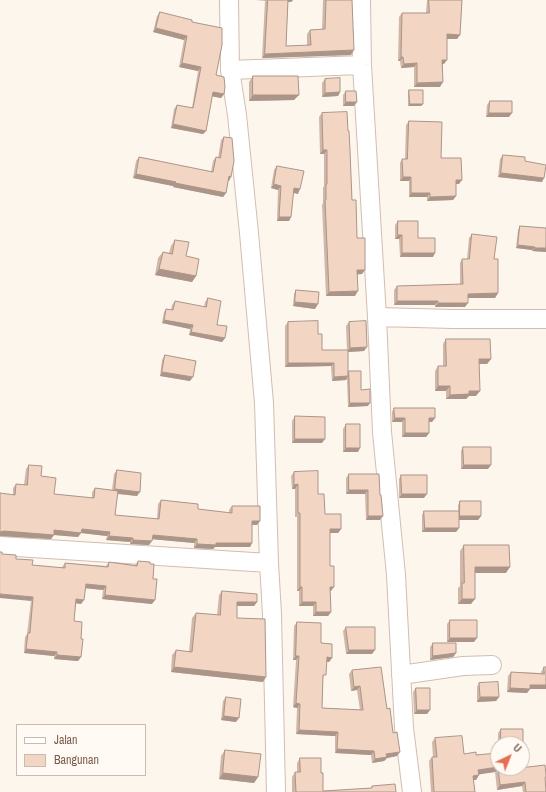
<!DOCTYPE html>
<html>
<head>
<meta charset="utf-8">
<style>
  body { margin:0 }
  #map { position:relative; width:546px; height:792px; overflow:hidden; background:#fdf6ec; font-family:"Archivo Narrow",sans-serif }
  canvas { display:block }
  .legend { position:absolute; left:16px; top:724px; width:130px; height:52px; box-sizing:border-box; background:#fffaf3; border:1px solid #cabbb1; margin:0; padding:5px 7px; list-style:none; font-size:12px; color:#7a5c4d }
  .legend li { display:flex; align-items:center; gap:8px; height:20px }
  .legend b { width:20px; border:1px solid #cabbb1 }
  .north { position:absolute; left:490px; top:736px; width:40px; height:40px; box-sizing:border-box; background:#fffaf3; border:1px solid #cabbb1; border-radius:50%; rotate:43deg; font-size:11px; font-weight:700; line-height:16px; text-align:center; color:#7a5c4d }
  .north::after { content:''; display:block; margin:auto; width:14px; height:18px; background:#e76f51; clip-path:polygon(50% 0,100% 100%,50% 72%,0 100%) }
</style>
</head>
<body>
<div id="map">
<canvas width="546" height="792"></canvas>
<ul class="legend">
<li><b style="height:5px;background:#fff"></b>Jalan</li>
<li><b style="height:11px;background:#f3d5c3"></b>Bangunan</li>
</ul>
<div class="north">U</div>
</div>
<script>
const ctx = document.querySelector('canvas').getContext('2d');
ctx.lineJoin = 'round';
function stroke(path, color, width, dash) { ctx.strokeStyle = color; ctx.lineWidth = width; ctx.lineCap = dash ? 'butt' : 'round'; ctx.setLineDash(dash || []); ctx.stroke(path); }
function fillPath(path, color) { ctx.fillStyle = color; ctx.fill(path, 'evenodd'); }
const minor = new Path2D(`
  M229,0L230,70L237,115L249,233L264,403L269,563L272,614L276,792
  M361,0L362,65L377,317L382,432L396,575L404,728L412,792
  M230,70L362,65
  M377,317L453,319H546
  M0,546L269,563
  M401,675L463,666L492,665`);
stroke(minor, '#d1beb0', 20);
stroke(minor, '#fff', 18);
fillPath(new Path2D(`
  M256,0H293L291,2H288L286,46H307V34L310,30L322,29L323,0H352L351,55L262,58L265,1Z
  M427,0H462L460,35L457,39H447L444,64H443L440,87H414V67L401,68L400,61H398L399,17L402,13H426Z
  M160,12L192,22L216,75L224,94L221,98L212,96L206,131L203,134L171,128L174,109L177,105L192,108L198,71L179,67L184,40L153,32L157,16Z
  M253,76L294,100L249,101V82Z
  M325,79L340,92L338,96L322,97V83Z
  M409,90L423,104L421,106H408V92Z
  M346,91L354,106H343V95Z
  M490,101L509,117H486L487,105Z
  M322,113L348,131L352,200L362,274H357L355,296H326L322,205L323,203V188L324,186V154H320L319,117Z
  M409,121L441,158L459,184H456V196L453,200L427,201V197H409V181H400V163L402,159H405L406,125Z
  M224,137L229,181L228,180L226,193L223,197L173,187V186L133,178L136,161L139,157L211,172L213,161L216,157L218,158L221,140Z
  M503,155L525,161L542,182L498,177L500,159Z
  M277,166L298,194L293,193L291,217L289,221H277L278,190L271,188L274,170Z
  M398,221L418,238L433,257H400L399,239H395V225Z
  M520,226L546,252L532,251V250L516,248L518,230Z
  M472,234L494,259L498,293L495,298H468L465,307H435V305H394V290L397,286L460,285V263L462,259H467L469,238Z
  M175,240L186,256L196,276L192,282L155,275L158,258L163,252L169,253L171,246Z
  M296,290L315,309L293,306L294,294Z
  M208,298L217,325L225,338L222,342L189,335L190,329L162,323L164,312L166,309L171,310L172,305L175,301L204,307L205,302Z
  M288,322L318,334L322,350H347L346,326L349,322L364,351L348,352V372L349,371L361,390L368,406L348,407L347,379L346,380L332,381L331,366L285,367V326Z
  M446,339L491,359L487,364H479L476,396H469L466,399H446V391H435V371L438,366H443V344Z
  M165,355L190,381L160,376L162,360Z
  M394,408L435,418L432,422H429V433L426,437H402V422H392V412Z
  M295,416L322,443H292V421Z
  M346,424L358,452H343V429Z
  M463,447L488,469H461V451Z
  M29,465L41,476L54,494L92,498V492L95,488L112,490L114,474L117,470L137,496L117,494L115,515L157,519L158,504L161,500L198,509L229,513V510L232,506L257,525H252V543L250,547H215L213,549L194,548V543L152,539L149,545L130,544V542L106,540L107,536L81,533L78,537L54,535L51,539L0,536L13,494V488L16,484L24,485L26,469Z
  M294,472L318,494L325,514L341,529L338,533H330V566L331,591H330L331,612L328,616H313V606H299V591H297V517H295V489H292L291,476Z
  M349,474H379L380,520H366L365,494H346V478Z
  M401,475L424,498H399V479Z
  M460,501L481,516L478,520H459V528L456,532H422V515L424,511H458V505Z
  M464,545L506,573H475L471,604H458V588L460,586V551Z
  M2,554L32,565L62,568V567L65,563L106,566L109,562L135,565L138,561L150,564L153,579L152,604L102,599L103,590L86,588L81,604L76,603L74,621L81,639V657L78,661L54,659V656L24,653L25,637L27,634L31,601Z
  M222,591L257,602L254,606H237V618L263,682L171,672L172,655L176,650L189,652L192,618L196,613L217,615L219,595Z
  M450,620L474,642H447V624Z
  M297,622L321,643L332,658L329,662H326L323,679L322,708L360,710L357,690L351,691L349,674L352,670L387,709L393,733L397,756L387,758L384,761L372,763L371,755L335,753V736L296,734L297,708L293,707L296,660H293L294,626Z
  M346,627L372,654H346L343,631Z
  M433,643L456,653L453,657L430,660V647Z
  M544,667H546V689H530L527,693L507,692L508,676L511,672L541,673V672Z
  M479,683L499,697L496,701L477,702V687Z
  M416,688L430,710L427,714H414L413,692Z
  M226,697L236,722L221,720L223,701Z
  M501,729H523V747L522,748V744H498V733Z
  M435,738L464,754L476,755L511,769L545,779L546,792H523L522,786L497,790L495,772L479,774L476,780H473L475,792H431L429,761L432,757H433L432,742Z
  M225,750L258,777L254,783L219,779L221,756Z
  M300,758L321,773L323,791L371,788L372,786L396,792H292V777L295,772H297V763Z`), '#d1b7a8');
fillPath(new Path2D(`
  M287,0H293L291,2H285Z
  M156,28L187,36L184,40L153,32Z
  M447,34L460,35L457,39H444Z
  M354,50L351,55L262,58L265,54Z
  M401,57H403L400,61H398Z
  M442,60H447L444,64H439Z
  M182,63L201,67L198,71L179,67Z
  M417,63L414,67L401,68L404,64Z
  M443,82L440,87H414L417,83Z
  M213,92L224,94L221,98L210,96Z
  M340,92L338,96L322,97L325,93Z
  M253,95H299L294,100L249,101Z
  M346,102H357L354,106H343Z
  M410,104H423L421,106H408Z
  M489,113H512L509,117H486Z
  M173,124L206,131L203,134L171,128Z
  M323,150H327L324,154H320Z
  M501,173L544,178L542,182L498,177Z
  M136,174L176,182L173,186L133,178Z
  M229,176L231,177L229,181L226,180Z
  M403,177H411L409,181H400Z
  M456,180H462L459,184H453Z
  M175,183L226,193L223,197L173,187Z
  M274,184L281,186L278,190L271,188Z
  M294,188L300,189L298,194L291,192Z
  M411,193H430L427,197H409Z
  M456,196L453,200L427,201L430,197Z
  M279,217H291L289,221H277Z
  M398,235H402L399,239H395Z
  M518,245L535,247L532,250L516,248Z
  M535,248H546V252L532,251Z
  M402,253H435L433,257H400Z
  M159,269L196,276L192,282L155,275Z
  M357,270H365L362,274L354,275Z
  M358,291L355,296H326L329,292Z
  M498,293L495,298H465L468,294Z
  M397,301H438L435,305H394Z
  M295,302L318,304L315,309L293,306Z
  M438,303H468L465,307H435Z
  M164,320L193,325L190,329L162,323Z
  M191,332L225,338L222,342L189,335Z
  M367,347L364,351L347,352L350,348Z
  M479,359H491L487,364H476Z
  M288,363H334L331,366L285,367Z
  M162,372L193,377L190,381L160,376Z
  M348,376L346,380L332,381L334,377Z
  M438,386H450L446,391H435Z
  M469,391H480L476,396H469L466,399H446L450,395Z
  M350,403H370L368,406L348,407Z
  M395,418H405L402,422H392Z
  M429,418H435L432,422H426Z
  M405,433H429L426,437H402Z
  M295,439H325L322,443H292Z
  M346,448H360L358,452H343Z
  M464,465H491L488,469H461Z
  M298,484L295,489H292L294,485Z
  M115,489L140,492L137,496L112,493Z
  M349,490H368L365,494H346Z
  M402,494H427L424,498H399Z
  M368,516H383L380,520H366Z
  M460,516H481L478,520H458Z
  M252,521H260L257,525H249Z
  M425,528H459L456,532H422Z
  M82,529L110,532L107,536L81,533L78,537L54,535L51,539L0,536V532L4,531Z
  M330,529H341L338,533H327Z
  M153,535L197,539L194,543L150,539Z
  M109,536L133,538L130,542L106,540Z
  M133,540L152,541L149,545L130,544Z
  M216,543H252L250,547H215L213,549L194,548L197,544Z
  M475,567H510L506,573H471Z
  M86,584L106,586L103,590L83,588Z
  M300,587H302L299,591H297Z
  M330,587H334L331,591H328Z
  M0,594L33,597L31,601L0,598Z
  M105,595L155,600L152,604L102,599Z
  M76,599L84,600L81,604L74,603Z
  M462,599H475L471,604H458Z
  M237,602H257L254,606H234Z
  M302,602H316L313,606H299Z
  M316,612H331L328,616H313Z
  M450,638H477L474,642H447Z
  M26,649L57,652L54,656L24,653Z
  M349,650H375L372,654H346Z
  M456,653L453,657L430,660L433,656Z
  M57,655L81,657L78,661L54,659Z
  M296,656H299L296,660H293Z
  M327,657L332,658L329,662L324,661Z
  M174,667L266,677L263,682L171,672Z
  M530,685H546V689H530L527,693L507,692L510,688Z
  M360,686L357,690L351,691L354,687Z
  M480,697H499L496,701L477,702Z
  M296,703L300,704L297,708L293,707Z
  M417,710H430L427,714H414Z
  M224,716L239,718L236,722L221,720Z
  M299,730L338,732L335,736L296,734Z
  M337,749L374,751L371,755L335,753Z
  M400,752L397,756L387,758L384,761L372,763L375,759L386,754Z
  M498,767L495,772L475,775L478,770Z
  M223,773L258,777L254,783L219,779Z
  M479,775L476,780H470L473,776Z
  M525,782L522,786L497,790L500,785Z`), '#aa9588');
const building = new Path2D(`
  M268,0H288L286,46L311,45L310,30L325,29L326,0H352L354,50L265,54Z
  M429,0H462L460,35L447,34V60H442L443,82L417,83V63L404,64L403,57H401L402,13H429Z
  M160,12L192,20V22L222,28V45L216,75L224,77L225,87L224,94L213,92L206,131L173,124L177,105L193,108L201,67L182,63L187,36L156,28Z
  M253,76H298L299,95H253Z
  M340,78V92L325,93V79Z
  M409,90H423V104H410Z
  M346,91H356L357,102H346Z
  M490,101H512V113H489Z
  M347,112L348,131H349L350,151L352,200H356L357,238H365V270H357L358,291L329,292L325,200H326V184H327V150H323L322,113Z
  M409,121L442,122L441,158H461L462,180H456V196L430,197V193H411V177H403L402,159H407Z
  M224,137L232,138L234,161L231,177L229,176L226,193L175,183L176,182L136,174L139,157L213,172L216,157L220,158Z
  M503,155L525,157V161L546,165L544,178L501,173Z
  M277,166L304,171L300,189L294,188L291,217H279L281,186L274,184Z
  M398,221H418V238H435V253H402V235H398Z
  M520,226L546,228V248H535V247L518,245Z
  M472,234L497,237L494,259H498V293L468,294V303H438V301H397V286L463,284L462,259H469Z
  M175,240L189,242L186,256L199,259L196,276L159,269L163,252L172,254Z
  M296,290L319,292L318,304L295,302Z
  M208,298L221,301L217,325L227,326L225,338L191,332L193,325L164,320L166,309L173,310L175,301L206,307Z
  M318,321V334H322V350H348V376L334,377V363H288V322Z
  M366,321L367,347L350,348L349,322Z
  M446,339H490L491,359H479L480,391H469V394L450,395V386H438V366H446Z
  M165,355L196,361L193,377L162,372Z
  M349,371H361V390L370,389V403H350Z
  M394,408H435V418H429V433H405V418H395Z
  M295,416L325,417V439H295Z
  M346,424H360V448H346Z
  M463,447H491V465H464Z
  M29,465L42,466L41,476L56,478L54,494L94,498L95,488L118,491L115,515L159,519L161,500L198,504V509L232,513V506H260V521H252V543H216V545L197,544V539L153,535L152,541L133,540V538L109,536L110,532L82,529L81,533L54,530V535L4,531L0,532V493L15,495L16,484L27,485Z
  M117,470L141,473L140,492L115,489Z
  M318,471V494H324L325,514H341V529H330V566H334V587H330L331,612H316V602H302V587H300V513H298V484L294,485V472Z
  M349,474H379L380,495H381L383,516H368V490H349Z
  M401,475H427V494H402Z
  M460,501H481V516H460Z
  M424,511H459V528H425Z
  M464,545H509L510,567H475V599H462V583H464Z
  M0,552H2V554L16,555V559L33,560L32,565L65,568V563L108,567L109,562L137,566L138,561L150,562V564H154L153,579H157L155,600L105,595L106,586L86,584L84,600L76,599L74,621L82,622L81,639H83L81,657L57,655V652L26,649L28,633H30L33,597L0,594Z
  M222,591L257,594V602H237V618L265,619L266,677L174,667L176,650L192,652L196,613L220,615Z
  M450,620H477V638H450Z
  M297,622L321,623V643L332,644V658L327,657L326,675H323L322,708L363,710L360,686L354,687L352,670L381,667L387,709L390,708L393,733L397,732L400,752L386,754L387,757L375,759L374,751L337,749L338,732L299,730L300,704L296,703L299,656H296Z
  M346,627H375V650H349Z
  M433,643H456V653L433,656Z
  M544,667H546V685H530V689L510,688L511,672L544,674Z
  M498,682L499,697H480L479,683Z
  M416,688H430V710H417Z
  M226,697L241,699L239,718L224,716Z
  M501,729H523V747H522V744H501Z
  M462,736L464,754L476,752V755L498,753V768H511V769L545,765L546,775V777H545L546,792H526L525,782L500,785L498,767L478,770L479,775L473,776L475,792H434L432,757H437L435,738Z
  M225,750L261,754L258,777L223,773Z
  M300,758H321V773H323V791L372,788V786L395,784L396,792H296L295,772H300Z`);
fillPath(building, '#f3d5c3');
stroke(building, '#aa9588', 1);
</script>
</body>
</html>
